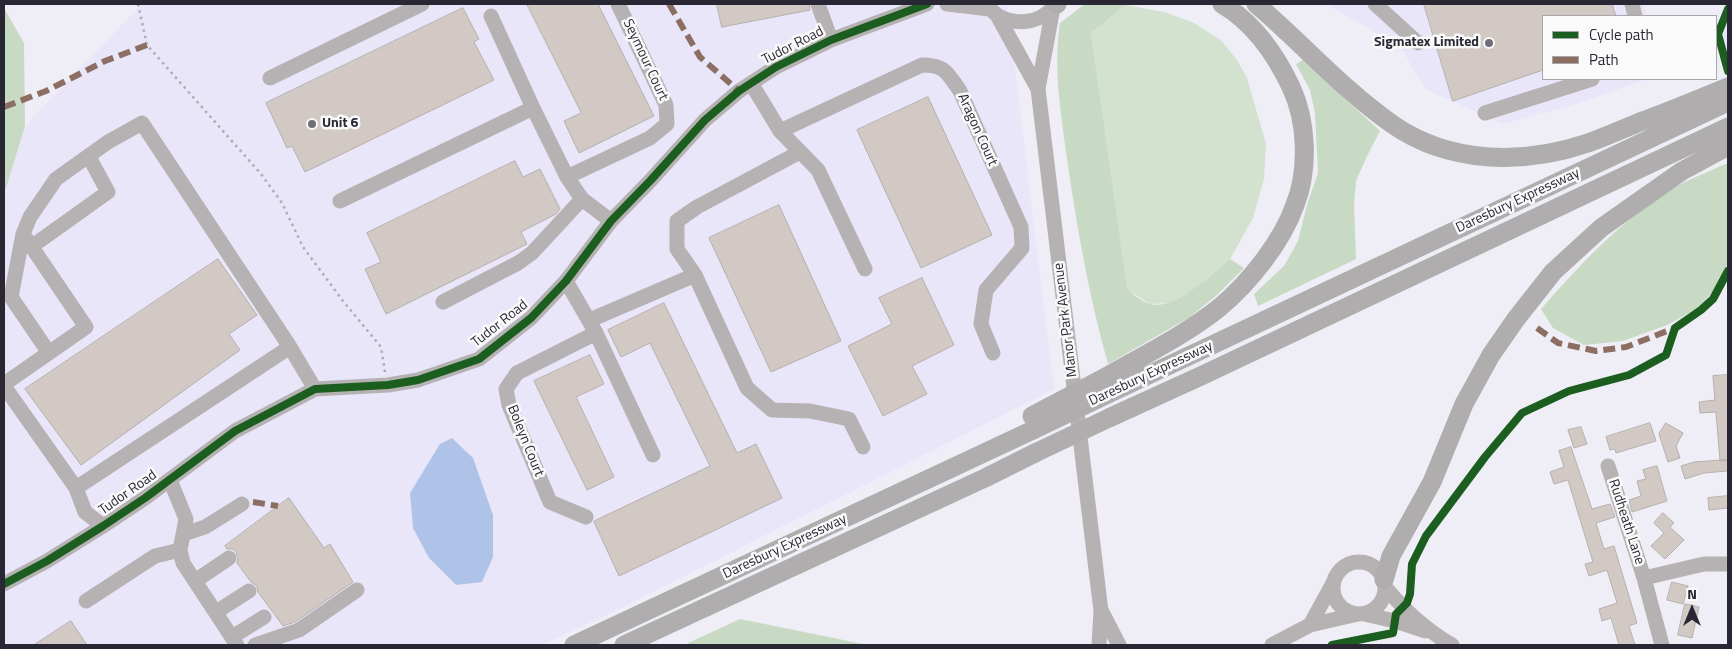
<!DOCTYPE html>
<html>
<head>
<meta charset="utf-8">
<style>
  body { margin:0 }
  #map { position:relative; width:1732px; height:649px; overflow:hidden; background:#efeef6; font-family:"Titillium Web",sans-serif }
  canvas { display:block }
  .frame { position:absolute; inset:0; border:5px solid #292734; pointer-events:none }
  .legend { position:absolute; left:1542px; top:15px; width:175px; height:65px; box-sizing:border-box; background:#fafafa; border:1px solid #a6a6ab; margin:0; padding:6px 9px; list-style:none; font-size:15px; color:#292734 }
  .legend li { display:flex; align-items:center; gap:10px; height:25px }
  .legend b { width:25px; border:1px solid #a6a6ab }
  .north { position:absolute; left:1667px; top:584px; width:50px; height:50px; -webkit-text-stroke:4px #fafafa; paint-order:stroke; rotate:0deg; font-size:14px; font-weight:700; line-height:20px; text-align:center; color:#292734 }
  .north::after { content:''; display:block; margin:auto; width:18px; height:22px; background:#292734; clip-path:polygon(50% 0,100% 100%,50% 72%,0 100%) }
</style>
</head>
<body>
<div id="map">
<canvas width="1732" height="649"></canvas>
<div class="frame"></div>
<ul class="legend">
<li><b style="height:6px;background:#1b5e20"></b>Cycle path</li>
<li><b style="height:6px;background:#8d6e63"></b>Path</li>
</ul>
<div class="north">N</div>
</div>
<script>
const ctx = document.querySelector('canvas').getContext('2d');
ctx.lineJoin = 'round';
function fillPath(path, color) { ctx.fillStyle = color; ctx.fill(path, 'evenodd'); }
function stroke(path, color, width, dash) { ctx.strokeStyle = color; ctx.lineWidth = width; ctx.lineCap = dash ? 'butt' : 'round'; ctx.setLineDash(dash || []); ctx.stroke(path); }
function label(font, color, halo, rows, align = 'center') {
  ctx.font = font + ' "Titillium Web",sans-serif'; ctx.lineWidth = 5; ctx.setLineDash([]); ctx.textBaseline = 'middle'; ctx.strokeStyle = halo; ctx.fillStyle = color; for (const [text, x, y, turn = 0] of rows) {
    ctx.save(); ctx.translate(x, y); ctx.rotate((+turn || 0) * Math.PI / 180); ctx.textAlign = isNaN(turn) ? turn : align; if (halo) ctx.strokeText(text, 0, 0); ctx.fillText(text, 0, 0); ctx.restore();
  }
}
fillPath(new Path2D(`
  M142,4H1007L1054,389L621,608L542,645H4V195L25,126Z
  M1326,4H1644L1647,16H1543V79H1647L1573,105L1503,124L1425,89L1400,46Z
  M1728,9V55L1724,57L1718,34Z`), '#e8e6f8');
fillPath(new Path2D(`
  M1126,5L1164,12L1192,22L1221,40L1237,60L1247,78L1266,144L1264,179L1253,218L1230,259L1195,289L1170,303L1150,304L1126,289L1091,33Z`), '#d2e2ce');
fillPath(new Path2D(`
  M1085,4L1126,5L1091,33L1127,289C1133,294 1142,302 1150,304C1175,311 1212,274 1230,259L1244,268L1217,295L1190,317L1108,364C1089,296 1077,228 1067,159C1061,113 1053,68 1060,23Z
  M4,8L24,43L25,126L4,195Z
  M1305,59L1329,84L1380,131L1367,156L1356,181L1354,205L1356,259L1258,306L1254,294L1284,266L1298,241L1307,205L1318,173L1315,113L1310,90L1296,64Z
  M1728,163V263L1715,289L1698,308L1667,325L1623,341L1584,345L1553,328L1541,309C1583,261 1627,214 1683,183C1698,176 1713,169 1728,163Z
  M740,619L868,645H684Z`), '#c8dac3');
fillPath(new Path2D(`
  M452,438L473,458L493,515V557L482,582L456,585L429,558L413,528L410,493L440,444Z`), '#afc3e8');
const building = new Path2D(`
  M527,4H598L654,116L579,153L564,121L581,113Z
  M717,4H809L810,10L722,27Z
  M1424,4H1612L1616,16H1543V70L1453,101Z
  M463,8L479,39L474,42L494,80L305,172L292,146L287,148L266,103Z
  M928,97L992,235L921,268L857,130Z
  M515,161L523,177L540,169L560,209L556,214L521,232L527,244L386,314L365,269L381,262L367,233Z
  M779,205L841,341L771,372L709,238Z
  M218,259L257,315L229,334L240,350L81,465L25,389Z
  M922,278L954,345L912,366L927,394L883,416L848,346L892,324L879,298Z
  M664,303L737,453L756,444L782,498L619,576L594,522V521L710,466L650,343L621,357L608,330Z
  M590,355L604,384L576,397L614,477L587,490L534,381Z
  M1728,375V460L1720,461L1716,412L1700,413L1699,402L1715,400L1713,376Z
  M1650,423L1656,441L1616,453L1615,449L1610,450L1606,437Z
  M1666,423L1683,433L1676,446L1680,458L1668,462L1659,434Z
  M1581,427L1587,444L1574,448L1568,430Z
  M1571,447L1592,509L1610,504L1615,517L1596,523L1604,549L1614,546L1637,623L1629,626L1635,645H1619L1611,618L1602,621L1599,609L1617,603L1607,570L1589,576L1585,564L1593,562L1568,480L1554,484L1550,472L1564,467L1559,451Z
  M1728,460V471L1704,473L1685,479L1681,466L1694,462Z
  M1657,466L1667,501L1632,512L1629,500L1641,496L1637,481L1646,479L1643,470Z
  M1728,496V508L1709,510L1708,498Z
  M289,498L324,548L330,544L353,582L295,622L283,626L258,592L257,586L251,582L237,563L238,558L236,552L233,549H227L225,546Z
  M1663,513L1674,523L1670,527L1684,540L1665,559L1651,546L1664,533L1654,523Z
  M1672,582L1688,586L1683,604L1667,600Z
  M1685,604L1699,607L1692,638L1678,635Z
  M71,621L87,645H34Z`);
fillPath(building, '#d2c9c4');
stroke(building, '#b5b0ae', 1);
stroke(new Path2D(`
  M138,4L147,45L261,174L282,203L303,247L343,301L381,347L385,372`), '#aeadaf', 2.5, [2.5, 4]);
stroke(new Path2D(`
  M818,4L831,40
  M947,4L990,9
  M986,4C1003,28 1038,27 1055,5
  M1375,4L1418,43
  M1632,4L1635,16
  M1053,8L1038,89L1101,611L1099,645
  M997,15L1038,89
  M491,16L533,108L567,177L582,199L611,221
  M270,78L422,4
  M751,83L780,131L818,170L865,269
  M1485,113L1592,79
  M780,131L922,65C946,65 947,73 960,91L1021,227L1022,248L986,290L981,324L993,353
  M800,152L697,207L677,221V249L695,275L747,388L772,410L810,411L849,419L863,447
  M567,177L650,138L667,124L666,105L618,4
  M340,201L533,108
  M31,247L108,192L89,157
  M566,281L596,333L653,455
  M443,302L518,263L532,253L582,199
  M590,320L695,275
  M49,353L11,297L23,234L30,217L56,179L108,142L142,123L290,347L315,389
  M4,384L86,327L23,234
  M4,386L76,488
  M1608,466L1644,578L1662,645
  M170,480L186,519L180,550L183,563L237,645
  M586,517L550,502L509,405L506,389L517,373L596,333
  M103,526L85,512L76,488L290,347
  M184,534L205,527L242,504
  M1333 588a26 26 0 1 1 52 0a26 26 0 1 1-52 0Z
  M1644,578L1704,564H1728
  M195,581L229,558
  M4,584L47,561L103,526L145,498L235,431L315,389L388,385L418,380L479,359L531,318L566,281L611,221L650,181L705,120L739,91L776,67L831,40L927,4
  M1385,587C1405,611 1426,630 1452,645
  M86,601L155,556L180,550
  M216,612L249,591
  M1102,612L1119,645
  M1364,614L1395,621L1425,631
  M1310,625L1333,583
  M232,637L264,617
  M255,645L299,630L357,590
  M1272,645L1310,625L1358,614`), '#b6b2b4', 15);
stroke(new Path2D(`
  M1056,4H1057
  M1256,4C1302,43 1342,89 1392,124C1449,164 1523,165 1588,143C1605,137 1623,129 1640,122C1670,111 1699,99 1728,87
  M1106,377C1144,355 1185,335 1219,308C1249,283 1282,242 1295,205C1309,169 1307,121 1291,87C1275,53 1254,23 1222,4
  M1108,394L1728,102
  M1111,417L1203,375L1728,127
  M1384,580L1391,556L1432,482L1464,404L1491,355L1516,319L1553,272L1601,228L1682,171L1728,146
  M574,645L1033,430
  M624,645L985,478L1035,453`), '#afadad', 19);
stroke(new Path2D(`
  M1032,416L1106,377
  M1033,430L1108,394
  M1035,453L1111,417`), '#afadad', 19);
stroke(new Path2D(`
  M669,4L700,57L739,91
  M4,107L46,91L105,61L147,45
  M1537,328L1558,343L1596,351L1626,347L1675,328
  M253,502L278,506`), '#8d6e63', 6, [12, 6]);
stroke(new Path2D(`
  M1728,9L1718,34L1728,71
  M4,584L47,561L103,526L145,498L235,431L315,389L388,385L418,380L479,359L531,318L566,281L611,221L650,181L705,120L739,91L776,67L831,40L927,4
  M1332,645L1393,633L1396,614L1407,603L1410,594L1412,564L1426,536L1485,457L1522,413L1569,391L1629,375L1666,355L1675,328L1701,310L1713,299L1728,271`), '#1b5e20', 8);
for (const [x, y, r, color] of [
  [1489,43,5,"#6e6d78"],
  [312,124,5,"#6e6d78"]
]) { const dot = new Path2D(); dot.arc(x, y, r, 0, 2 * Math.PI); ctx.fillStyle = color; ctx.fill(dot); stroke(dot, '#fafafa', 2); }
label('bold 14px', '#292734', '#fafafa', [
  ["Sigmatex Limited",1479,43],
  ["Unit 6",322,124,"left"]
], 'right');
label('14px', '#292734', '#fafafa', [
  ["Tudor Road",793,46,-27],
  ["Seymour Court",645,60,65],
  ["Aragon Court",977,130,66],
  ["Daresbury Expressway",1518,201,-25],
  ["Manor Park Avenue",1066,320,-97],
  ["Tudor Road",500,324,-38],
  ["Daresbury Expressway",1151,374,-25],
  ["Boleyn Court",525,441,68],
  ["Tudor Road",128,493,-35],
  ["Rudheath Lane",1626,522,72],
  ["Daresbury Expressway",785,547,-25]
]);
</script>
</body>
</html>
